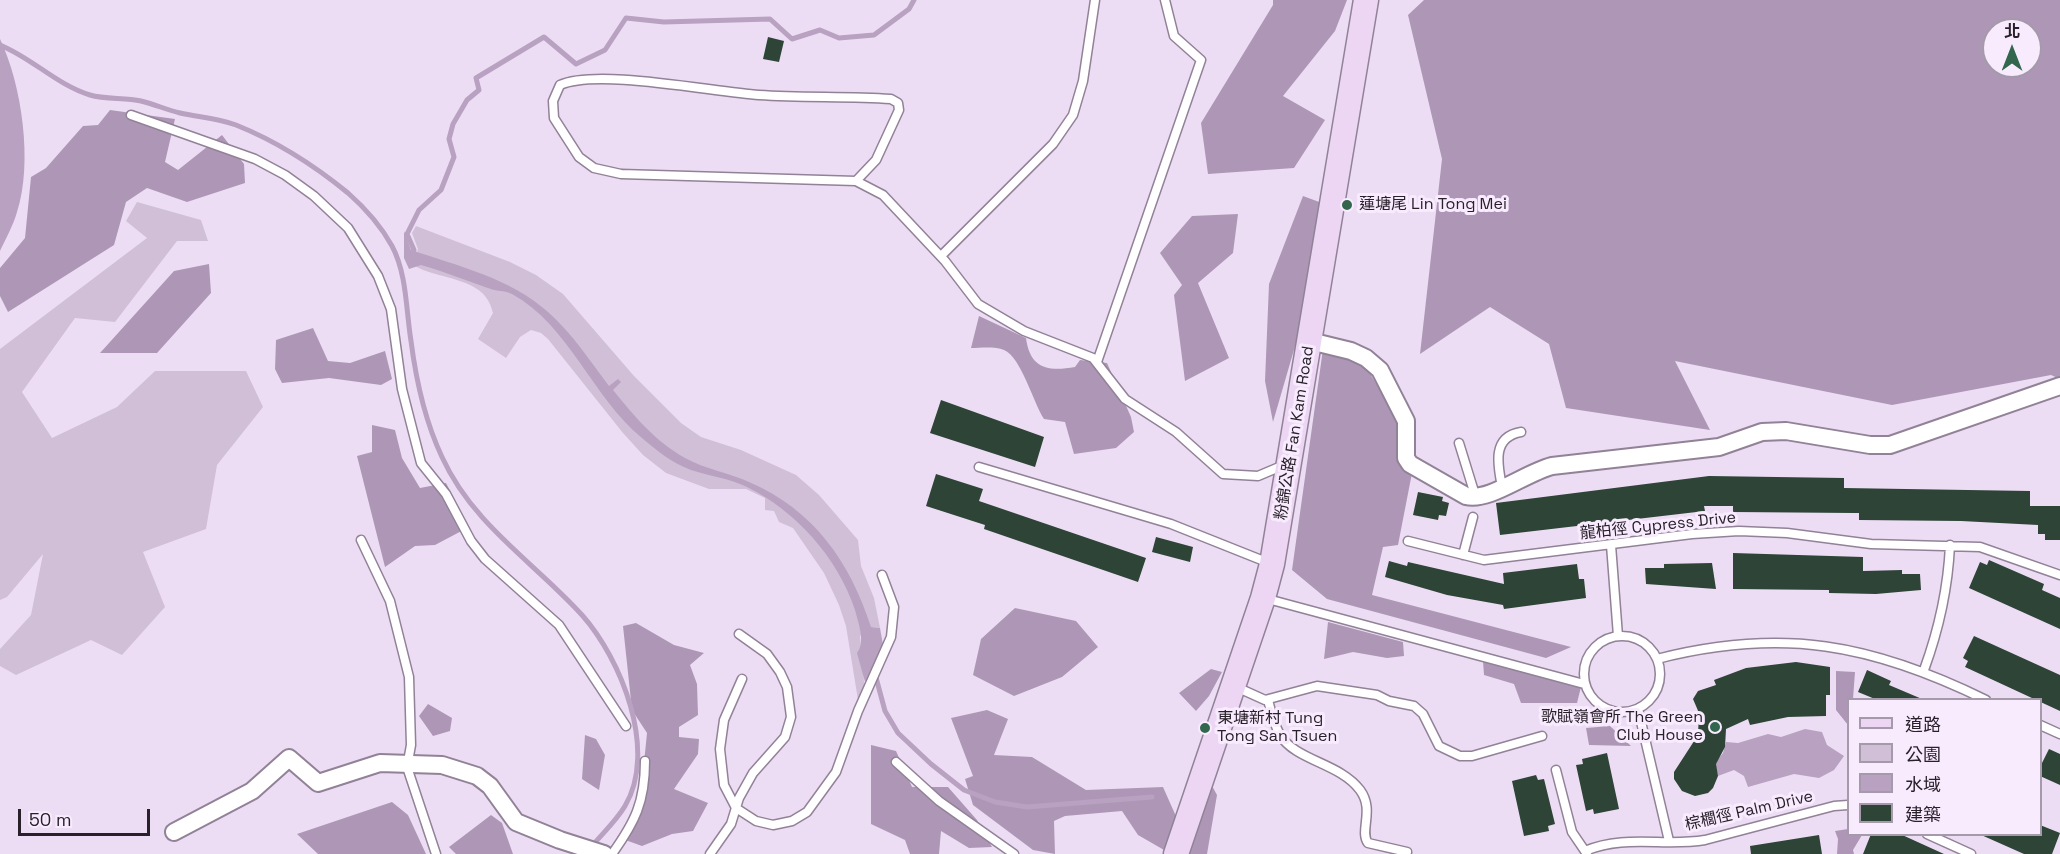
<!DOCTYPE html>
<html>
<head>
<meta charset="utf-8">
<style>
  body { margin:0 }
  #map { position:relative; width:2060px; height:854px; overflow:hidden; background:#edddf4; font-family:"Space Grotesk","Noto Sans TC",sans-serif }
  canvas { display:block }
  .legend { position:absolute; left:1847px; top:698px; width:195px; height:138px; box-sizing:border-box; background:#f9ebfe; border:2px solid #a59aa9; margin:0; padding:8px 10px; list-style:none; font-size:18px; color:#28212a }
  .legend li { display:flex; align-items:center; gap:12px; height:30px }
  .legend b { width:30px; border:2px solid #a59aa9 }
  .north { position:absolute; left:1982px; top:18px; width:60px; height:60px; box-sizing:border-box; background:#f9ebfe; border:2px solid #a59aa9; border-radius:50%; rotate:0deg; font-size:16px; font-weight:700; line-height:24px; text-align:center; color:#28212a }
  .north::after { content:''; display:block; margin:auto; width:21px; height:27px; background:#32674d; clip-path:polygon(50% 0,100% 100%,50% 72%,0 100%) }
  .scale { position:absolute; left:18px; top:809px; width:132px; height:27px; box-sizing:border-box; border:3px solid #28212a; border-top:0; padding-left:8px; font-size:18px; line-height:21px; white-space:nowrap; color:#28212a; -webkit-text-stroke:4px #f9ebfe; paint-order:stroke }
</style>
</head>
<body>
<div id="map">
<canvas width="2060" height="854"></canvas>
<ul class="legend">
<li><b style="height:8px;background:#ecd6f4"></b>道路</li>
<li><b style="height:16px;background:#d0bfd6"></b>公園</li>
<li><b style="height:16px;background:#b8a1c1"></b>水域</li>
<li><b style="height:16px;background:#2d4437"></b>建築</li>
</ul>
<div class="north">北</div>
<div class="scale">50 m</div>
</div>
<script>
const ctx = document.querySelector('canvas').getContext('2d');
ctx.lineJoin = 'round';
function fillPath(path, color) { ctx.fillStyle = color; ctx.fill(path, 'evenodd'); }
function stroke(path, color, width, dash) { ctx.strokeStyle = color; ctx.lineWidth = width; ctx.lineCap = dash ? 'butt' : 'round'; ctx.setLineDash(dash || []); ctx.stroke(path); }
function label(font, color, halo, rows, align = 'center') {
  ctx.font = font + ' "Space Grotesk","Noto Sans TC",sans-serif'; ctx.lineWidth = 6; ctx.setLineDash([]); ctx.textBaseline = 'middle'; ctx.strokeStyle = halo; ctx.fillStyle = color; for (const [text, x, y, turn = 0] of rows) {
    ctx.save(); ctx.translate(x, y); ctx.rotate((+turn || 0) * Math.PI / 180); ctx.textAlign = isNaN(turn) ? turn : align; if (halo) ctx.strokeText(text, 0, 0); ctx.fillText(text, 0, 0); ctx.restore();
  }
}
fillPath(new Path2D(`
  M137,202L201,220L208,241H177L115,322L75,318L22,392L52,438L117,407L155,371H246L263,407L217,465L206,529L143,552L165,607L122,655L91,640L16,675L0,666V649L31,615L43,554L7,597L0,600V349L147,238L126,221Z
  M416,226L510,262L536,275L563,294L634,376L681,423L701,437L741,450L796,475L819,495L858,540L861,566L874,598L880,628L871,627L860,636L865,693L858,700L846,626L839,605L824,573L793,528L779,522L774,511L765,510V498L746,489H709L666,473L643,455L623,433L548,339L541,333L531,330L520,337L506,358L478,339L493,313C486,276 440,281 413,265L418,249L412,233Z`), '#d0bfd6');
fillPath(new Path2D(`
  M1273,0H1347L1335,31L1283,96L1325,120L1294,168L1208,174L1201,123L1273,5Z
  M1424,0H2060V379L2051,375L1892,405L1675,361L1710,430L1566,408L1549,344L1490,307L1420,354L1442,159L1408,15ZM1994,30H2030V66H1994Z
  M110,110L175,119L165,162L178,170L222,135L244,164L245,183L187,202L147,188L126,202L114,245L8,312L0,296V268L25,238L31,177L46,168L83,126L98,125Z
  M1303,196L1322,203L1300,329L1273,422L1265,381L1269,284Z
  M1238,214L1233,253L1198,283L1229,358L1185,381L1174,295L1182,285L1160,253L1192,216Z
  M209,264L211,293L157,353H100L174,271Z
  M979,316L1026,338C1030,368 1047,372 1075,367L1080,360L1107,363L1131,417L1134,432L1116,448L1074,454L1065,422L1044,419C1033,402 1021,357 1004,350C995,346 980,348 971,348Z
  M313,328L328,361L350,363L385,351L392,379L381,385L329,378L282,383L275,369L276,340Z
  M1323,349L1352,358L1368,370L1398,421L1412,473L1398,545L1383,547L1372,595L1571,647L1546,658L1327,599L1292,570Z
  M372,425L395,430L402,458L420,488L446,483L469,527L435,545L415,546L385,567L357,456L372,452Z
  M1015,608L1076,621L1098,647L1062,677L1014,696L973,675L981,639Z
  M1328,622L1403,642L1404,656L1387,658L1353,652L1324,659Z
  M636,623L674,645L704,653L690,665L697,684L698,715L679,727V737L699,739L698,754L674,789L708,803L693,831L672,834L642,846L617,837L629,828L642,783L647,733L632,710L623,626Z
  M1483,661L1581,687L1577,703H1521L1514,684L1484,675Z
  M1211,669L1222,672L1209,696L1196,711L1179,693Z
  M1836,671L1855,672L1853,699L1848,700V725L1836,710Z
  M428,704L452,718L450,731L433,736L419,716Z
  M987,710L1008,719L994,755L1032,757L1086,790L1163,787L1179,823L1206,775L1217,795L1207,854H1171L1138,835L1122,811L1065,816L1054,821L1055,854L1033,850L973,805L965,779L973,776L951,718Z
  M1610,726L1631,746L1589,745L1586,728Z
  M585,735L596,739L605,755L599,790L582,779Z
  M871,745L896,751L912,787H948L977,820L992,847L969,848L941,831L939,854H910L905,840L871,824Z
  M392,802L408,815L426,854H318L297,834Z
  M491,815L502,823L513,854H456L449,847Z
  M1848,829V834L1862,835L1853,850L1854,854H1837L1838,839L1835,831Z`), '#ae96b7');
fillPath(new Path2D(`
  M0,39C22,85 33,163 17,212C13,226 6,238 0,251Z
  M404,231L411,250C458,266 510,278 548,312C572,333 590,361 609,386L618,379L621,382L613,390C635,417 655,441 685,458C705,469 729,473 749,482C814,510 850,562 871,627L880,628L883,645L865,682L857,653C866,642 858,622 855,610C838,558 796,511 747,487C729,478 709,476 691,470C672,463 656,450 642,438C592,397 569,325 512,294C506,291 500,291 494,290C470,282 446,272 421,265L409,269L404,258Z
  M1805,729L1822,732L1827,745L1844,756L1834,770L1819,778L1794,774L1748,787L1744,776L1734,770L1718,776L1715,763L1723,753L1726,742L1738,743L1768,734L1781,737Z`), '#b8a1c1');
stroke(new Path2D(`
  M0,45C32,58 57,85 90,95C106,100 125,97 141,101C154,104 167,110 180,113C198,117 218,118 236,125C276,141 315,166 348,193C365,208 381,226 392,246C407,274 406,311 411,341C416,380 425,421 442,457C473,525 534,562 582,615C621,659 658,750 625,806C616,821 603,833 592,846
  M413,255L414,250L407,234L419,210L441,190L454,157L449,139L453,124L467,100L479,90L476,78L544,37L576,64L605,50L626,18L664,22L770,19L792,39L820,30L839,38L874,35L909,9L914,0
  M871,659L885,711L898,733L931,764L964,790L995,802L1027,807L1152,797`), '#b8a1c1', 5);
fillPath(new Path2D(`
  M768,37L784,41L779,62L763,59Z
  M941,400L1044,437L1035,467L930,433Z
  M936,474L983,489L979,501L1146,558L1138,582L984,529L985,525L926,506Z
  M1709,476L1844,478V488L2030,491V506H2060V540H2045V534H2038V525L1961,521L1859,520V513H1854L1733,512V506H1704L1705,511L1500,535L1496,503Z
  M1418,492L1443,497L1442,501L1449,503L1446,516L1439,515L1438,520L1413,515Z
  M1156,537L1193,547L1190,562L1152,552Z
  M1733,553L1863,557V571L1902,570V574H1920L1921,590L1876,594L1829,593V590L1733,589Z
  M1989,560L2044,584L2042,590L2060,598V629L1969,588L1980,562L1987,565Z
  M1389,561L1407,566L1408,562L1504,584L1503,573L1577,564L1579,579H1584L1586,598L1504,609L1503,605L1447,595L1385,577Z
  M1712,563L1716,589L1646,584L1645,568H1664V564Z
  M1974,636L2060,675V711L1965,667L1968,661L1963,658Z
  M1796,662L1830,667V695H1826V716L1788,717L1750,725L1748,719L1726,729L1725,747L1716,764L1718,776L1713,788L1708,793L1695,796L1682,791L1674,779V772L1698,735L1699,713L1693,699L1698,691L1716,685L1714,680L1746,668Z
  M1867,670L1891,681L1889,685L1922,699H1875L1858,692Z
  M2049,749L2060,754V785L2040,776V767Z
  M1607,753L1619,809L1594,814L1593,809L1586,811L1576,765L1583,764L1582,759Z
  M1536,775L1538,780L1544,779L1555,824L1548,826L1549,831L1524,836L1512,781Z
  M2040,825L2060,833L2052,854H2024L1979,834H2040Z
  M1871,834H1900L1944,854H1863Z
  M1819,835L1822,854H1751L1750,846Z`), '#2d4437');
const lane = new Path2D(`
  M131,115L255,159L285,175L314,196L348,228L378,276L391,309L402,389L421,463L446,494L471,541L485,559L559,625L626,726
  M856,181L876,160L899,110L898,103L891,99C847,96 803,98 759,95C713,92 597,68 560,85L553,101L554,118L579,157L594,168L621,174L856,181L883,195L945,261L978,304L1024,331L1093,358L1125,399L1176,432L1223,474L1258,476L1284,465
  M941,256L1053,144L1073,115L1083,81L1095,0
  M1097,362L1201,60L1174,36L1165,0
  M1459,443L1476,498
  M979,467L1171,524L1269,563
  M1502,487C1498,466 1491,437 1521,432
  M361,540L390,601L409,677L411,745L407,767L436,854
  M1408,541L1484,560L1692,534L1739,531L1787,533L1871,544L1980,547L2060,575
  M1611,545L1618,636
  M1463,555L1473,517
  M1264,598L1584,684
  M1584 674a38 38 0 1 1 76 0a38 38 0 1 1-76 0Z
  M1657,659C1782,627 1872,644 1986,700
  M1924,670C1939,629 1948,589 1950,545
  M742,679L724,720L720,749L724,785L736,808L756,821L773,825L792,821L807,812L836,772L858,711L891,637L894,607L882,575
  M1234,686L1265,700L1317,686L1377,695L1389,701L1414,706L1423,714L1439,746L1460,756H1472L1542,736
  M1268,700C1271,712 1274,724 1280,735C1296,761 1340,763 1360,790C1375,810 1359,831 1368,843L1407,852
  M1638,709L1669,841
  M2040,725L2060,734
  M896,762L939,801L1014,854
  M1556,770L1572,832L1587,854
  M1927,834L1971,854
  M1585,851C1625,834 1664,847 1705,840L1834,806L1848,805
  M612,854C635,822 645,802 645,761
  M710,854L731,824L739,798L753,773L785,737L791,717L787,687L780,672L767,654L739,634`);
const street = new Path2D(`
  M1310,341L1351,351L1366,358L1380,370L1406,421V458L1410,464L1466,496C1489,502 1525,473 1552,466L1719,447L1762,432L1786,431L1870,445H1890L2060,386
  M174,832L252,791L289,758L318,783L380,763L442,765L477,776L490,786L516,822L560,840L604,854`);
const secondary = new Path2D(`
  M1176,854L1263,598L1272,564L1366,0`);
stroke(lane, '#918297', 11);
stroke(street, '#918297', 20);
stroke(secondary, '#918297', 27);
stroke(lane, '#fff', 8);
stroke(street, '#fff', 16);
stroke(secondary, '#ecd6f4', 24);
for (const [x, y, r, color] of [
  [1347,205,6,"#32674d"],
  [1715,727,6,"#32674d"],
  [1205,728,6,"#32674d"]
]) { const dot = new Path2D(); dot.arc(x, y, r, 0, 2 * Math.PI); ctx.fillStyle = color; ctx.fill(dot); stroke(dot, '#f9ebfe', 2); }
label('16px', '#28212a', '#f9ebfe', [
  ["蓮塘尾 Lin Tong Mei",1359,205],
  ["歌賦嶺會所 The Green",1703,718,"right"],
  ["Club House",1703,736,"right"],
  ["東塘新村 Tung",1217,719],
  ["Tong San Tsuen",1217,737]
], 'left');
label('16px', '#28212a', '#f9ebfe', [
  ["粉錦公路 Fan Kam Road",1295,433,-81],
  ["龍柏徑 Cypress Drive",1658,526,-6],
  ["棕櫚徑 Palm Drive",1749,811,-13]
]);
</script>
</body>
</html>
